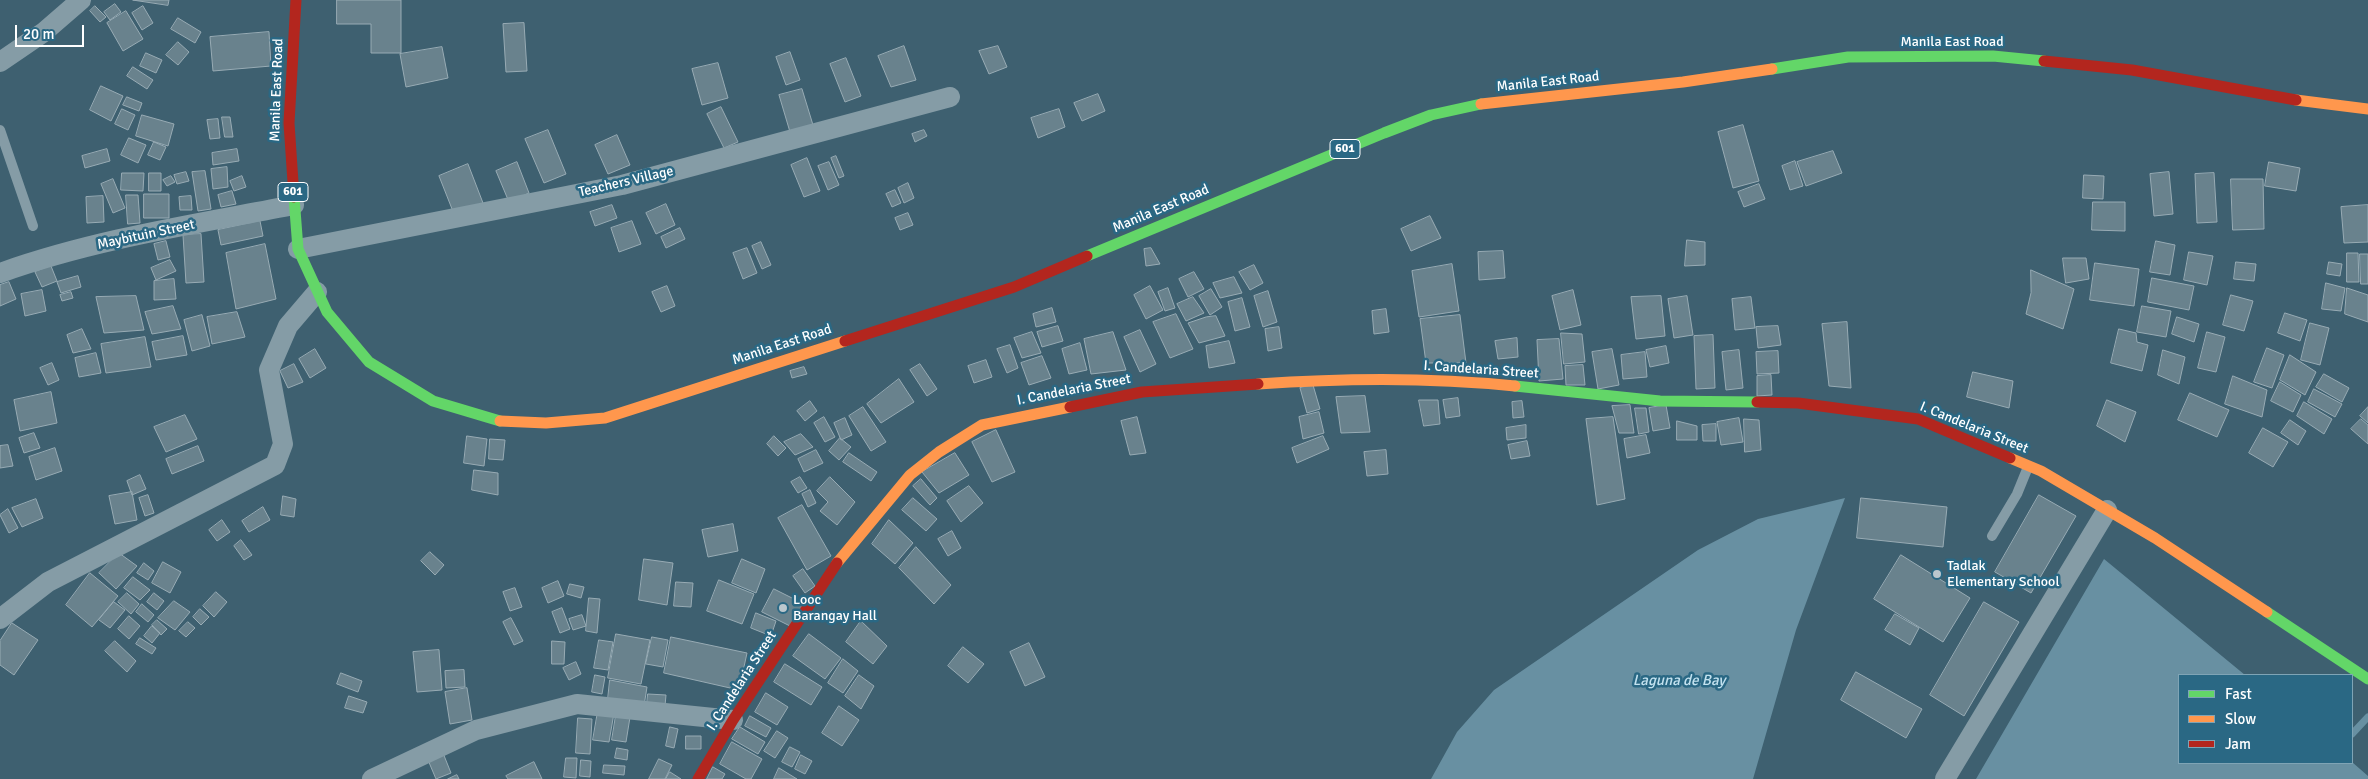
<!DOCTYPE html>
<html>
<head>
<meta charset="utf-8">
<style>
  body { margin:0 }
  #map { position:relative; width:2368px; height:779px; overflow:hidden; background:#3e6070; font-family:Signika,sans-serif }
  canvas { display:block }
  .legend { position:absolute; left:2178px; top:674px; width:175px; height:90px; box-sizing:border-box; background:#2a6884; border:1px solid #7fa4b5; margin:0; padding:6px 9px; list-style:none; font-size:15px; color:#fff }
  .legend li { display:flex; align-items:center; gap:10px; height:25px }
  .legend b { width:25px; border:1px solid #7fa4b5 }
  .scale { position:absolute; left:15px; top:25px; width:69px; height:22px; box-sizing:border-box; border:2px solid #fff; border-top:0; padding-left:6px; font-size:15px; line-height:18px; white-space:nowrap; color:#fff; -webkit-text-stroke:4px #2a6884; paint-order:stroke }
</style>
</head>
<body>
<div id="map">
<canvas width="2368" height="779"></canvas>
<ul class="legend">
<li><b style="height:6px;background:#63d668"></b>Fast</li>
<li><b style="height:6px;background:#ff974d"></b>Slow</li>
<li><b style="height:6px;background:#b3261e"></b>Jam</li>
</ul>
<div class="scale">20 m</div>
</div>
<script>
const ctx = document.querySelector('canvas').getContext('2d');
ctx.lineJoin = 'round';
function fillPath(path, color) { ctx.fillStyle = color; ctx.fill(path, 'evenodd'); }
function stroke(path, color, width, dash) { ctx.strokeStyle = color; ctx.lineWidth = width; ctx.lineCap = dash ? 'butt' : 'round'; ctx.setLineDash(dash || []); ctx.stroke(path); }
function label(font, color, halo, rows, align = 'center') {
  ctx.font = font + ' Signika,sans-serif'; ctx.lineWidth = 5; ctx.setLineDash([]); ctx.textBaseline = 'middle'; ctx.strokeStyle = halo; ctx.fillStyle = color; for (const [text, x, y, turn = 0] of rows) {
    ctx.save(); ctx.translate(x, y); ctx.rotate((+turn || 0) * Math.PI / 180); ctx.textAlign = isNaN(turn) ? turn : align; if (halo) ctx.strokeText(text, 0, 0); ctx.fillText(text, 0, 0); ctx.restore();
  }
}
fillPath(new Path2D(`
  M1845,498L1796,630L1753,779H1431L1457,732L1494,690L1698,550L1758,519Z
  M2104,559L2245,675H2179V763L2352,762L2368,776V779H1976Z`), '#6890a2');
stroke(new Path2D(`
  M2352,734L2368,717`), '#6890a2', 7);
const building = new Path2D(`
  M133,0H169L168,5Z
  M337,0H401V53H371V24H337Z
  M115,4L121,12L110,20L104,12Z
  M95,6L106,17L100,22L90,11Z
  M143,6L153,23L142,30L132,13Z
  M126,11L143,39L123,51L107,23Z
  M178,18L201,32L195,43L171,29Z
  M524,23L527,71L506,72L503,24Z
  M269,32L271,66L213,71L210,37Z
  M178,42L189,52L178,65L166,55Z
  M904,46L916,80L891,87L878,56Z
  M998,46L1007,67L989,74L979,51Z
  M442,47L448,78L406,87L400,54Z
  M790,52L800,80L786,85L776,57Z
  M146,53L162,60L156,73L140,66Z
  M846,58L861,96L845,102L830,64Z
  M718,63L728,98L702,105L692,69Z
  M133,67L153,80L147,89L127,76Z
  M101,86L123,96L111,121L90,110Z
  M802,89L813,125L790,132L779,95Z
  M1098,94L1105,111L1082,121L1074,103Z
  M127,97L142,103L139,111L123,105Z
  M721,107L738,142L724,148L707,114Z
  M122,109L135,115L128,130L115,124Z
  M1059,109L1065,127L1038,138L1031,118Z
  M142,115L174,124L168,146L136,136Z
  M222,117H230L233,137H225Z
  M218,119L220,138L210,139L207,120Z
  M1743,125L1759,181L1733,188L1718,132Z
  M548,130L566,174L544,183L525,139Z
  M924,130L927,136L915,142L912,134Z
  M617,135L630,165L608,174L595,145Z
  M129,138L146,145L138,163L121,155Z
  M154,142L166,147L160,160L148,155Z
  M107,149L110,161L85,168L82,156Z
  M237,149L239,161L213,165L212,153Z
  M1833,151L1842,173L1806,186L1797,162Z
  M836,156L844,176L839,178L831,158Z
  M807,158L820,191L804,197L791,165Z
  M1795,161L1803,186L1790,190L1782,166Z
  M517,162L529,193L509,202L496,171Z
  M829,162L839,185L828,190L818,166Z
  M2269,162L2300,168L2296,191L2265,186Z
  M468,164L483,203L454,214L439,176Z
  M227,167L228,187L213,189L211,169Z
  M205,171L211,209L198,211L192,172Z
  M186,172L189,181L177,184L174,175Z
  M2169,172L2173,214L2154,216L2150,174Z
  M122,173H144L143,191L121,190Z
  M149,173H161V191H149Z
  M2214,173L2217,222L2197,223L2195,174Z
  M2084,175L2104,176L2103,199L2083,198Z
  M171,176L175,182L167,186L163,180Z
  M242,176L246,187L234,191L230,181Z
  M113,179L125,208L113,213L101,184Z
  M2231,179H2263L2264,229L2233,230Z
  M908,183L914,198L904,203L898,188Z
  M1759,184L1765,199L1744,207L1738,192Z
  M895,190L901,203L892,207L886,194Z
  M232,191L236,204L221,207L218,195Z
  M144,194H169V218H144Z
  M126,195H138L140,223L128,224Z
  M103,196L104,222L87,223L86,197Z
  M191,196L192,210H180L179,197Z
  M2093,202H2125V231L2092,230Z
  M666,204L675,225L656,234L646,213Z
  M612,205L617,218L595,226L590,212Z
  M2368,205V242L2344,243L2341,207Z
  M908,213L913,225L900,230L895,218Z
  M1430,216L1441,238L1411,251L1401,229Z
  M260,221L263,236L221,245L218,230Z
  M632,221L641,244L619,252L611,228Z
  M680,228L685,239L666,248L661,237Z
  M201,234L204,282L186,283L183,235Z
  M1687,240L1705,242V265L1685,266Z
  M166,241L170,257L158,260L154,244Z
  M2156,241L2175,245L2170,275L2150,272Z
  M761,242L771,265L762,269L752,246Z
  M265,244L276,299L236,309L226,253Z
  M747,248L757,273L743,279L733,253Z
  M1151,248L1160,264L1146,266L1144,249Z
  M1503,251L1505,278L1479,280L1478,252Z
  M2189,252L2213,256L2207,285L2184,280Z
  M2347,253H2358L2359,282H2347Z
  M2360,254H2368V284H2361Z
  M2063,258H2086L2089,279L2066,283Z
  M170,260L176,271L156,280L151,268Z
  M2236,262L2256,264L2254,281L2234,279Z
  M2329,262L2342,264L2340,276L2327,274Z
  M2095,263L2139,269L2134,306L2090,300Z
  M1452,264L1459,311L1419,317L1412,271Z
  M1254,265L1263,283L1250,290L1239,272Z
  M51,266L57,281L42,287L35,272Z
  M2031,270L2074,289L2063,329L2026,314L2031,293Z
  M1194,272L1204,289L1188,297L1179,279Z
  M78,276L81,287L61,293L57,282Z
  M1234,277L1242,293L1220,298L1213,283Z
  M2152,278L2194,286L2189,310L2148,302Z
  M174,279L176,299L154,300V281Z
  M9,282L16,299L0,306V285Z
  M2326,283L2345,288L2341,311L2322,309Z
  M667,286L675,306L661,312L652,292Z
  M1150,286L1163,310L1146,319L1134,295Z
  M1168,288L1175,308L1165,311L1158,292Z
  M2347,288L2368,295V322L2345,314Z
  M1211,289L1222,307L1210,315L1199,296Z
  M42,290L46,311L25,316L21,294Z
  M1573,290L1581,325L1560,330L1552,296Z
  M1268,291L1277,322L1263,327L1254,296Z
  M71,292L73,298L62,301L60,295Z
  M2231,295L2253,301L2244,331L2223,325Z
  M136,296L144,330L104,333L96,297Z
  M1661,296L1665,336L1636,339L1631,297Z
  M1687,296L1693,335L1674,338L1668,299Z
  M1193,297L1204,313L1186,321L1177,304Z
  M1751,297L1755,328L1735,330L1732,299Z
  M1242,298L1250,327L1235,331L1228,302Z
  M173,306L181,329L152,334L145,312Z
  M2142,306L2171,311L2166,337L2137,332Z
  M1052,308L1056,322L1036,327L1033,314Z
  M1386,309L1389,332L1374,334L1372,311Z
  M237,312L245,337L212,344L207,317Z
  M2285,313L2307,320L2300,341L2278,333Z
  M1176,314L1193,349L1170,358L1153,322Z
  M202,315L210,346L192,351L184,320Z
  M1460,315L1466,363H1426L1420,319Z
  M1216,316L1225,336L1199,343L1188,323L1206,317Z
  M2177,317L2199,324L2194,342L2172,334Z
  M1847,322L1851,388L1829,386L1822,324Z
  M2310,323L2329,328L2320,365L2301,360Z
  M1058,326L1063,341L1042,347L1037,332Z
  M1778,326L1781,345L1758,348L1756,327Z
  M1279,327L1282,348L1268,351L1265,329Z
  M82,329L91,349L73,353L67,335Z
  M2119,329L2136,333L2137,342L2148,345L2142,371L2111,363Z
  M1140,330L1156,364L1140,372L1124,337Z
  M1032,332L1041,353L1022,358L1014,338Z
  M1113,332L1126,370L1091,374L1084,339Z
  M2207,332L2225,337L2216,372L2198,368Z
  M1561,333L1582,334L1585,362L1564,364Z
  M1713,335L1715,388L1696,389L1694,336Z
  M183,336L187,355L156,360L152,342Z
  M145,337L151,367L106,373L101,344Z
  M1517,338L1518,357L1498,359L1495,341Z
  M1559,339L1563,379L1539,381L1537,340Z
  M1229,341L1235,363L1209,368L1206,346Z
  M1080,343L1087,370L1069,374L1062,349Z
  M1010,345L1018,368L1007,373L997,349Z
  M1666,346L1669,363L1650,367L1646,350Z
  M2267,348L2284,355L2272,388L2254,382Z
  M315,349L326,368L310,378L299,359Z
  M1612,349L1619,385L1598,389L1592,352Z
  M1739,350L1743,388L1726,390L1722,352Z
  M2163,350L2185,357L2179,384L2158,375Z
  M1778,351L1779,373L1757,374L1756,352Z
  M1645,352L1647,377L1623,379L1621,355Z
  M96,353L101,373L79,377L75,358Z
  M2290,355L2316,372L2305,395L2280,380Z
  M1042,356L1051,378L1029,385L1021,363Z
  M986,360L992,377L974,383L968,366Z
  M52,363L59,380L48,385L40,368Z
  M294,364L303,382L288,388L280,371Z
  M920,364L937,389L927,396L910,370Z
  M1583,365L1585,385H1566L1565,366Z
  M804,367L807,374L792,378L790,371Z
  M1973,372L2013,381L2009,408L1967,397Z
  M2324,374L2349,388L2342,402L2316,387Z
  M1771,375L1772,395L1757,396V376Z
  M2233,376L2267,390L2262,417L2225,404Z
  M899,379L914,402L881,423L867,404Z
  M2280,382L2301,395L2293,412L2271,401Z
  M1313,385L1320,409L1307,413L1300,388Z
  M2314,389L2342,404L2335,417L2308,402Z
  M51,392L57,423L20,431L14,400Z
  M2190,393L2229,410L2217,437L2178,420Z
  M1365,396L1370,432L1341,433L1336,397Z
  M1458,398L1460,416L1446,418L1443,400Z
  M1419,400H1438L1440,424L1424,426Z
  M2107,400L2136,412L2125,442L2097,426Z
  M810,401L817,411L805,421L797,411Z
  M1522,401L1524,417L1513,418L1512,402Z
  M2304,402L2332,419L2324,434L2297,416Z
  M1630,405L1634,433H1619L1612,406Z
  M1666,405L1670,428L1653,431L1649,408Z
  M863,407L886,442L871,451L849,416Z
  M2368,407V423L2360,416Z
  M1635,408H1646L1649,432L1639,434Z
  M1319,412L1324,433L1303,439L1299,417Z
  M185,415L197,439L166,452L154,427Z
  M824,417L835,437L825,442L814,423Z
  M1137,417L1146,453L1130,455L1121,421Z
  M1613,417L1625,499L1597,505L1586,419Z
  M845,418L852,435L841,440L834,423Z
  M1739,418L1743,442L1721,445L1717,422Z
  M1744,419L1759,420L1761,450L1745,452Z
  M2361,419L2368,425V444L2351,429Z
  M2290,420L2306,431L2298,445L2281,433Z
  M1677,421L1697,426V440H1677Z
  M1716,424V441H1703L1702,425Z
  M1526,425V438L1507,440L1506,428Z
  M2263,428L2288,442L2273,467L2249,453Z
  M996,430L1015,472L992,482L972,442Z
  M34,433L40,448L24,453L19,438Z
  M801,434L813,447L795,455L784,442Z
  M1646,435L1650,453L1627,458L1624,439Z
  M467,436L487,439L484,466L464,463Z
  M774,436L786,448L778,456L767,444Z
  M1323,436L1329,449L1297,463L1292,448Z
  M840,438L851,447L839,460L829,451Z
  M490,439L505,440L503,460L489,459Z
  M1527,441L1530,456L1511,459L1508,445Z
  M8,445L13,466L0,468V446Z
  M198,446L204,461L172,474L166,459Z
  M55,448L62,471L36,480L29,457Z
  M816,450L823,463L804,472L798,459Z
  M1386,450L1388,474L1367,476L1364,452Z
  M849,453L877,472L871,481L843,462Z
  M955,453L969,475L939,493L922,472Z
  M474,470L498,473V495L472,490Z
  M140,475L146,489L132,495L127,481Z
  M800,477L807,488L798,493L791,482Z
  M830,477L855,502L837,525L820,511L828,502L817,491Z
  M921,479L937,498L930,505L913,486Z
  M969,486L983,503L961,522L947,501Z
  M810,490L816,503L808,507L802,494Z
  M132,492L137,520L115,524L109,496Z
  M148,495L154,513L145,516L139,498Z
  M2039,495L2076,516L2031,593L1995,572Z
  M283,496L296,499L294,517L281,515Z
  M913,498L937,519L926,531L902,510Z
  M1861,498L1947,507L1943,547L1857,538Z
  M36,499L43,518L22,527L12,508Z
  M802,505L831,556L807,570L778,518Z
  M263,507L270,520L249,532L242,521Z
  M8,509L18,528L9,533L0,515Z
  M222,520L230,532L217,541L209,530Z
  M889,520L913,543L895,564L872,544Z
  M733,524L738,551L708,557L702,530Z
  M952,531L961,548L948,556L938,539Z
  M241,540L252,555L244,560L234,546Z
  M916,547L951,585L934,604L899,568Z
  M430,552L444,565L435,575L421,561Z
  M119,553L137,566L116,589L99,573Z
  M1901,555L1970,598L1943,642L1874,599Z
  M644,559L673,563L667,605L639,600Z
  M742,559L765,569L756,593L732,583Z
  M163,562L181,572L170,593L152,583Z
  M144,563L154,571L148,580L137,573Z
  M803,569L815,586L805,593L793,576Z
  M90,573L118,596L92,627L66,605Z
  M133,577L150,590L140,600L124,588Z
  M719,580L754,594L742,624L707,611Z
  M558,581L564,596L548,603L542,588Z
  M676,582L693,583L691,607L674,606Z
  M570,584L584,587L581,598L567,594Z
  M515,588L522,607L510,611L503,592Z
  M774,589L804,604L792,627L762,612Z
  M216,592L227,602L214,617L203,606Z
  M127,593L139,604L131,614L118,602Z
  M154,593L164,601L157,610L147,602Z
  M589,598L600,599L597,633L586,631Z
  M174,601L190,612L175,630L158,618Z
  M114,602L125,610L110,628L99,620Z
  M1984,602L2019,622L1964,716L1930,695Z
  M142,604L154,615L148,622L136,612Z
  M562,608L570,629L560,633L552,612Z
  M200,609L209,617L201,625L193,617Z
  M756,613L776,621L771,636L751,628Z
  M1895,614L1919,628L1910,645L1885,630Z
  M582,615L586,626L573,630L569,619Z
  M129,616L140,626L129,639L118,629Z
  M511,618L523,641L514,645L503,622Z
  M157,620L167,629L161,635L152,625Z
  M861,621L887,646L873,664L846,642Z
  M188,622L195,628L186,637L179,631Z
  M12,623L38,640L14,675L0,665V641Z
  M152,626L160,633L152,643L144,636Z
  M616,634L650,640L641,684L608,678Z
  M809,634L841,658L825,679L793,656Z
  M652,637L668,640L663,667L646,664Z
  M671,637L747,653L739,690L664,673Z
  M140,638L156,648L152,654L136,644Z
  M599,640L613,642L608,670L594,668Z
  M115,641L136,661L127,672L105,651Z
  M552,641L565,642L564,664H552Z
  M1029,643L1045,677L1025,686L1010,652Z
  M963,647L984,664L968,683L948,666Z
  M439,650L442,690L417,692L413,652Z
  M843,659L858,671L843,693L828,683Z
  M576,662L581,674L569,680L563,668Z
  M785,664L822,687L811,705L774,682Z
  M464,670L465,687L446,688L445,671Z
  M1856,672L1922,709L1906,738L1841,700Z
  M341,673L362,681L358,692L337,684Z
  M595,675L605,677L602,694L592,692Z
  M859,675L874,686L861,709L845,696Z
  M610,680L647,687L644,706L608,699Z
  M467,688L472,720L450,724L445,692Z
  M766,693L788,707L777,725L755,712Z
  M648,694L666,695L665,706L647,705Z
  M349,696L367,702L363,713L345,708Z
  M839,706L859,720L842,746L822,733Z
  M617,709L631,711L626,742L612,740Z
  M598,711L614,713L609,742L593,740Z
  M750,716L771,728L766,737L745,726Z
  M578,718L592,719L590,754L576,753Z
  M670,727L678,729L674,748L666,746Z
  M740,727L765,742L758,754L732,739Z
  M777,731L788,738L775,758L764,751Z
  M686,736H701V749H686Z
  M732,742L762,759L751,779H746L720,764Z
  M790,747L800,752L792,767L782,762Z
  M617,748L628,750L627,760L615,758Z
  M443,753L451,773L436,779L428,760Z
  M801,755L812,761L805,774L795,769Z
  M566,758H577L576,778L564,777Z
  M659,759L672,765L665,779H649Z
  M581,760L591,761L590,777L580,776Z
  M534,762L542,779H508L506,776Z
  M604,765L625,766L624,775L603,773Z
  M713,767L725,774L722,779H707Z
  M779,768L797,779H774Z
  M670,772L681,779H666Z
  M457,775L459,779H448Z`);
fillPath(building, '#69828d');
stroke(building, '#98abb4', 1);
stroke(new Path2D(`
  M0,130L33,226
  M1992,536L2017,494L2028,467`), '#859ca6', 10);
stroke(new Path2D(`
  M0,62L44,32L81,0
  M298,249L622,185L950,97
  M0,273C95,239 196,224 294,205
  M0,619L48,582L275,465L283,444L269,370L288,326L317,292
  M372,779L476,730L577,704L733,720
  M1945,779L2107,510`), '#859ca6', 20);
stroke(new Path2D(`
  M1772,69L1848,57L1993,56L2044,61
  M294,197L298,249L327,312L369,362L433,401L500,421
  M1087,256L1384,133L1431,115L1481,104
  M1515,386L1660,401L1757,402
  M2267,612L2368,679`), '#63d668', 11);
stroke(new Path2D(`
  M2296,100L2368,109
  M1481,104L1683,82L1772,69
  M1258,384C1343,378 1430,377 1515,386
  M500,421L546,423L605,418L845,341
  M2010,458L2041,471L2155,538L2267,612
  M837,563L910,475L939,452L982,425L1070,407`), '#ff974d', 11);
stroke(new Path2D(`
  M2044,61L2132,70L2296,100
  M294,197L289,123L296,0
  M845,341L1014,287L1087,256
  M1757,402L1798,403L1918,419L2010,458
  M1070,407L1142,392L1258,384
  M698,779L733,720L837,563`), '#b3261e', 11);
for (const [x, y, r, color] of [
  [1937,574,5,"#bbc7cd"],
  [783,608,5,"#bbc7cd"]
]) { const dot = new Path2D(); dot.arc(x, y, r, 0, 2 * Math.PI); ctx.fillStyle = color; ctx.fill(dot); stroke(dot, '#2a6884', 2); }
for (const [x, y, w] of [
  [1345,149,30],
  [293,192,30]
]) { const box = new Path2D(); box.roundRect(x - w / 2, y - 9.5, w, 19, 4); ctx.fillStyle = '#2a6884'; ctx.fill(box); stroke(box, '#fff', 1); }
label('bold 12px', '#fff', null, [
  ["601",1345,149],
  ["601",293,192]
]);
label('14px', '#fff', '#2a6884', [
  ["Manila East Road",1952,42],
  ["Manila East Road",1548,82,-6],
  ["Manila East Road",277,90,-88],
  ["Teachers Village",626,182,-13],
  ["Manila East Road",1161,209,-23],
  ["Maybituin Street",146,235,-12],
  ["Manila East Road",782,345,-18],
  ["I. Candelaria Street",1481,370,4],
  ["I. Candelaria Street",1074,390,-11],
  ["I. Candelaria Street",1974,428,22],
  ["I. Candelaria Street",742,681,-57]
]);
label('14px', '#fff', '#2a6884', [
  ["Tadlak",1947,566],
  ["Elementary School",1947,582],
  ["Looc",793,600],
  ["Barangay Hall",793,616]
], 'left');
label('italic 15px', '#c3e2ef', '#2a6884', [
  ["Laguna de Bay",1679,681]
]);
</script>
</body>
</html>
